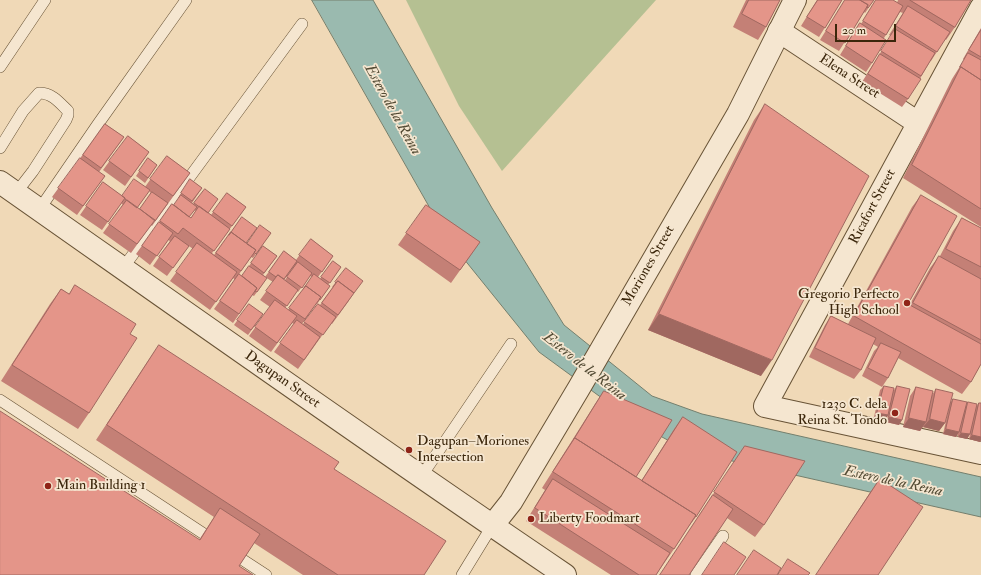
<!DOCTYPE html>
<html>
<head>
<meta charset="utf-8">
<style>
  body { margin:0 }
  #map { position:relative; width:981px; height:575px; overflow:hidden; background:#f0d9b7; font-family:"IM FELL Double Pica",serif }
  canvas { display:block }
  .scale { position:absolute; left:835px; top:24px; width:61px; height:18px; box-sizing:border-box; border:2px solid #3b260b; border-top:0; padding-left:5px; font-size:12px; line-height:14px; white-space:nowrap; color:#3b260b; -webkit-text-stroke:3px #f5e6d0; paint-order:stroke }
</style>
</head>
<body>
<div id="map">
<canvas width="981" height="575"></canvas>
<div class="scale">20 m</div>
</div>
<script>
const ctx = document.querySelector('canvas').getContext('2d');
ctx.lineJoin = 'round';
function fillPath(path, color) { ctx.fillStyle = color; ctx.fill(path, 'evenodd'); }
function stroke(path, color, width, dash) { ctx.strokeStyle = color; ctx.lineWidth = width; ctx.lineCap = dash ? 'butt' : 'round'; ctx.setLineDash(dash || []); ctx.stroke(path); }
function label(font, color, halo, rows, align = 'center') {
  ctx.font = font + ' "IM FELL Double Pica",serif'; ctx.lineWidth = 3.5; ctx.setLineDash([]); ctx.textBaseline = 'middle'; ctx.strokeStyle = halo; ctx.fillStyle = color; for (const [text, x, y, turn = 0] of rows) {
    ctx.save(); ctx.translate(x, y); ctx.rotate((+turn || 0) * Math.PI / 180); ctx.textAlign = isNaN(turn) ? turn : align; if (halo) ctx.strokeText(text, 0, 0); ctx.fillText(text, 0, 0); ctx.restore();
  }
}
fillPath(new Path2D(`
  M406,0H656L502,171L459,106Z`), '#b5c092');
const water = new Path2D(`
  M312,0H373L492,208L564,325L652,396L702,414L981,477V517L688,451L636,423L539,352L447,238Z`);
fillPath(water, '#9abaaf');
stroke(water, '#747f6d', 1);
const service = new Path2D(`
  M0,67L45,0
  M0,148L23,111L39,93C52,93 59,102 68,111V115L66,120L33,171L16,193
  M39,210L98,124L186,0
  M123,268L302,24
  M0,400L204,534
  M421,477L511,344
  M243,560L266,575
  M462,575L492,526
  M696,575L723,536`);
const minor = new Path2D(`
  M981,8L765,406L981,453
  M779,31L918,123`);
const tertiary = new Path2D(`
  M0,182C188,314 375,447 565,575
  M492,526L511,502L579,388L738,114L795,0`);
stroke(service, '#685336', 12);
stroke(minor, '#685336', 24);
stroke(tertiary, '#685336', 24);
stroke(service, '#f5e6d0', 11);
stroke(minor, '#f5e6d0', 22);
stroke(tertiary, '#f5e6d0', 22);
fillPath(new Path2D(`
  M746,0H780L766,27L758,40L733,27Z
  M817,0H842L819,37L801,26Z
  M845,0H874L865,13L864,12L839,51L820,40Z
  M876,0H893L897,3L898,0H971L955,27L946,40L945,39L931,61V60L908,99L902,107L862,82L891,36L889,35L903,13L900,12L884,38L872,63L866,72L840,55L854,32L860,23L861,24Z
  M981,28V227L903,178L952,79L964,60L963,59Z
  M765,104L761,376L648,330L754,120Z
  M105,124L124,137L99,172L105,176L77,215L52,197Z
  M128,136L149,152L125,186L103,170Z
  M167,156L190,173L152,226L151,225L131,253L103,233L123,205L121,203L102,230L80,215L103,182L122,196L145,187ZM149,191L151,193L140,209L137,208Z
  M148,158L157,165L145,183L136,176Z
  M190,179L202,188L192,203L193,204L205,189L208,213L211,215L227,193L246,207L212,253L214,255L242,217L246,243L247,244L271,233L253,258L251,257L235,280L233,278L210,310L170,281L193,249L177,237L189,246L167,276L153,266L170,241L168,240L150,265L136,254L172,204L174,205L179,198H178ZM194,210L196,211L191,218L189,217Z
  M921,195L908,304H910L930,268L939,256H940L953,231L962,218L981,228V364L971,382L962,394L898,358L888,378L882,387L862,376L874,351L878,347L873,344L861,370L854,379L809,357L825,325L831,316L848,324L912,207Z
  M426,205L480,242L451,283L398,245Z
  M311,239L333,256L318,277L320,279L333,261L341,267L328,285L330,286L317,304H316L302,324H303L318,304L320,305L333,287H332L346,268L354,293L348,302L332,324L331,323L298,369L274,352L294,324L292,323L271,352L249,336L270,307L260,300L273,282L265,277L284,251L296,260ZM295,265L285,280H284ZM310,276L312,277L288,310L285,308L297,291L298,292Z
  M263,246L277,256L263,275L267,278L254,296L252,295L233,323L214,309L239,274L242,276Z
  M75,285L130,334L89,413L78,429L1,381L50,304L61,289L69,294Z
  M249,304L263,314L248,335L234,325Z
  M159,345L334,469L424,575H303L254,543L239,566L199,540L214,517L96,440L148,361Z
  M884,386L894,390L897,386L902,420L899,425L886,422L888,416L885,420L874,417L880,390Z
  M916,387L932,395L936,389L945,423L939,431L923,427L924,425L920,431L903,427L910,396Z
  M604,391L636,477L642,480L674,429L683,417L696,517L687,529L674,549L656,575H611L526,521L545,490L542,488L595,404Z
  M953,399L966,406L968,402L976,407L979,403H981V440L980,442L969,439L973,420L970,434L967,439L958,437V434L956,437L943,434L950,403Z
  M745,446L764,525L755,537L727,518L689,575H660L706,505Z
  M880,479L878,575H816L869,494Z`), '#c48076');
fillPath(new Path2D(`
  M659,314L772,360L761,376L648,330Z
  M877,413L888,415L885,420L874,417Z
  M889,417L902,420L899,425L886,422Z
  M909,418L926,422L920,431L903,427Z
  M930,419L945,423L939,431L923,427Z
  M946,429L959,432L956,437L943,434Z
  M961,433L970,434L967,439L958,437Z
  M972,435L981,437V440L980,442L969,439Z`), '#a06860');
const building = new Path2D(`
  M749,0H780L766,27L742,14Z
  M818,0H842L825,28L807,17Z
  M845,0H860L868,5L845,43L826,31Z
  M860,0H874L868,8L867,7L868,5Z
  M876,0H893L903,6L886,35L863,21Z
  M910,0H971L955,27Z
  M908,6L950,32L937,52L896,26Z
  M860,23L886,40L872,63L846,46Z
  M895,29L935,53L921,76L881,51Z
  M981,30V57L969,50Z
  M968,53L981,60V80L961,67H960Z
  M880,54L921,79L908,99L868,74Z
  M961,67L981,80V209L912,165Z
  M765,104L869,176L772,360L659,314Z
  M105,124L124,137L101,168L83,155Z
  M128,136L149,152L131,177L109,161Z
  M167,156L190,173L173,196L150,179Z
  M80,158L105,176L83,206L58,188Z
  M148,158L157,165L148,178L139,171Z
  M134,179L150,190L137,208L125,199V198L122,196Z
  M190,179L202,188L192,201L181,193Z
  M103,182L125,198L108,222L86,206Z
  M205,189L218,199L208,213L194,203Z
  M152,192L168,203L155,221L140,209Z
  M227,193L246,207L232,226L213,212Z
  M181,195L197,207L189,217L174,205Z
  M921,195L957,216L908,304L981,344V364L971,382L854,316Z
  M127,200L155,220L137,244L109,224Z
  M172,204L191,218L199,206L230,229L214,251L183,228L178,234L160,221Z
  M426,205L480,242L460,270L406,233Z
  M242,217L257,228L246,243L231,232L229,235Z
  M962,218L981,228V267L946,249Z
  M159,222L173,233L157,256L142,246Z
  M260,225L271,233L256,254L254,252L256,250L247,244Z
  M231,232L256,250L241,271L216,253Z
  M175,236L189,246L173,268L159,257Z
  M311,239L333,256L322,272L299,255Z
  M197,243L237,272L216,302L176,272Z
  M263,246L277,256L264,273L251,263Z
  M284,251L297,261L284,279L278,275L276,277L269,272Z
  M939,256L981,279V340L913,303Z
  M333,261L341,267L330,283L321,277Z
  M298,262L312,273L302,288L287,277Z
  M249,266L267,278L257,292L255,291L257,288L242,276Z
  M346,268L363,281L354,293L338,281L336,283L335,282Z
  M239,274L257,288L239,314L220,301Z
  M314,274L330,286L320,300L319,299L321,297L306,286L304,288Z
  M278,275L298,290L287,306L266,291Z
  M338,281L354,293L338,315L322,303Z
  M75,285L136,324L130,334L137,338L89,413L12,365L61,289L69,294Z
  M306,286L321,297L305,319L289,308Z
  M275,300L297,316L277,343L255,327Z
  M249,304L263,314L251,330L237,320Z
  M318,304L336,317L323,335L304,322Z
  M831,316L876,338L861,370L815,348Z
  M297,320L320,337L304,360L280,343Z
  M881,343L901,352L888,378L868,368Z
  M159,345L339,462L334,469L446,541L424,575H338L107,425Z
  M884,386L894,388L888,415L877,413Z
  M897,386L910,389L902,420L889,417Z
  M916,387L933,391L926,422L909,418Z
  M936,389L953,393L945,423L930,419Z
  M604,391L672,420L636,477L575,438L574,439Z
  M953,399L967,402L959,432L946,429Z
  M968,402L977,404L970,434L961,433Z
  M979,403H981V437L972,435Z
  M0,411L200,540L220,508L260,534L239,566L253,575H0Z
  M683,417L737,452L696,517L695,516L696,515L642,481Z
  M575,438L696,515L674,549L553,472Z
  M745,446L805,461L764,525L714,492Z
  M553,479L670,553L656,575H639L535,508Z
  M880,479L923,507L878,575H816Z
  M713,495L733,509L689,575H660Z
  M724,542L746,557L734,575H702Z
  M754,550L781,568L777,575H737Z
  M788,559L810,573L808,575H778Z`);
fillPath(building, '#e49589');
stroke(building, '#a06860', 1);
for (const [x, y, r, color] of [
  [907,303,4,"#8f2418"],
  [895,413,4,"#8f2418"],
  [409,450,4,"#8f2418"],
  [48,486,4,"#8f2418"],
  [531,519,4,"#8f2418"]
]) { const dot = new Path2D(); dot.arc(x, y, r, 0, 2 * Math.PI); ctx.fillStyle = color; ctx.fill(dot); stroke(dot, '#f5e6d0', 1.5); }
label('14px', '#3b260b', '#f5e6d0', [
  ["Elena Street",849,77,33],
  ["Ricafort Street",873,207,-62],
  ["Moriones Street",649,266,-60],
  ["Dagupan Street",282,380,35]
]);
label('14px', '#3b260b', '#f5e6d0', [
  ["Gregorio Perfecto",899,295,"right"],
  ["High School",899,311,"right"],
  ["1230 C. dela",887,405,"right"],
  ["Reina St. Tondo",887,421,"right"],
  ["Dagupan–Moriones",417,442],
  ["Intersection",417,458],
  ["Main Building 1",56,486],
  ["Liberty Foodmart",539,519]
], 'left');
label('italic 15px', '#534b34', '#f5e6d0', [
  ["Estero de la Reina",392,110,61],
  ["Estero de la Reina",584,367,38],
  ["Estero de la Reina",893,482,12]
]);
</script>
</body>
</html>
